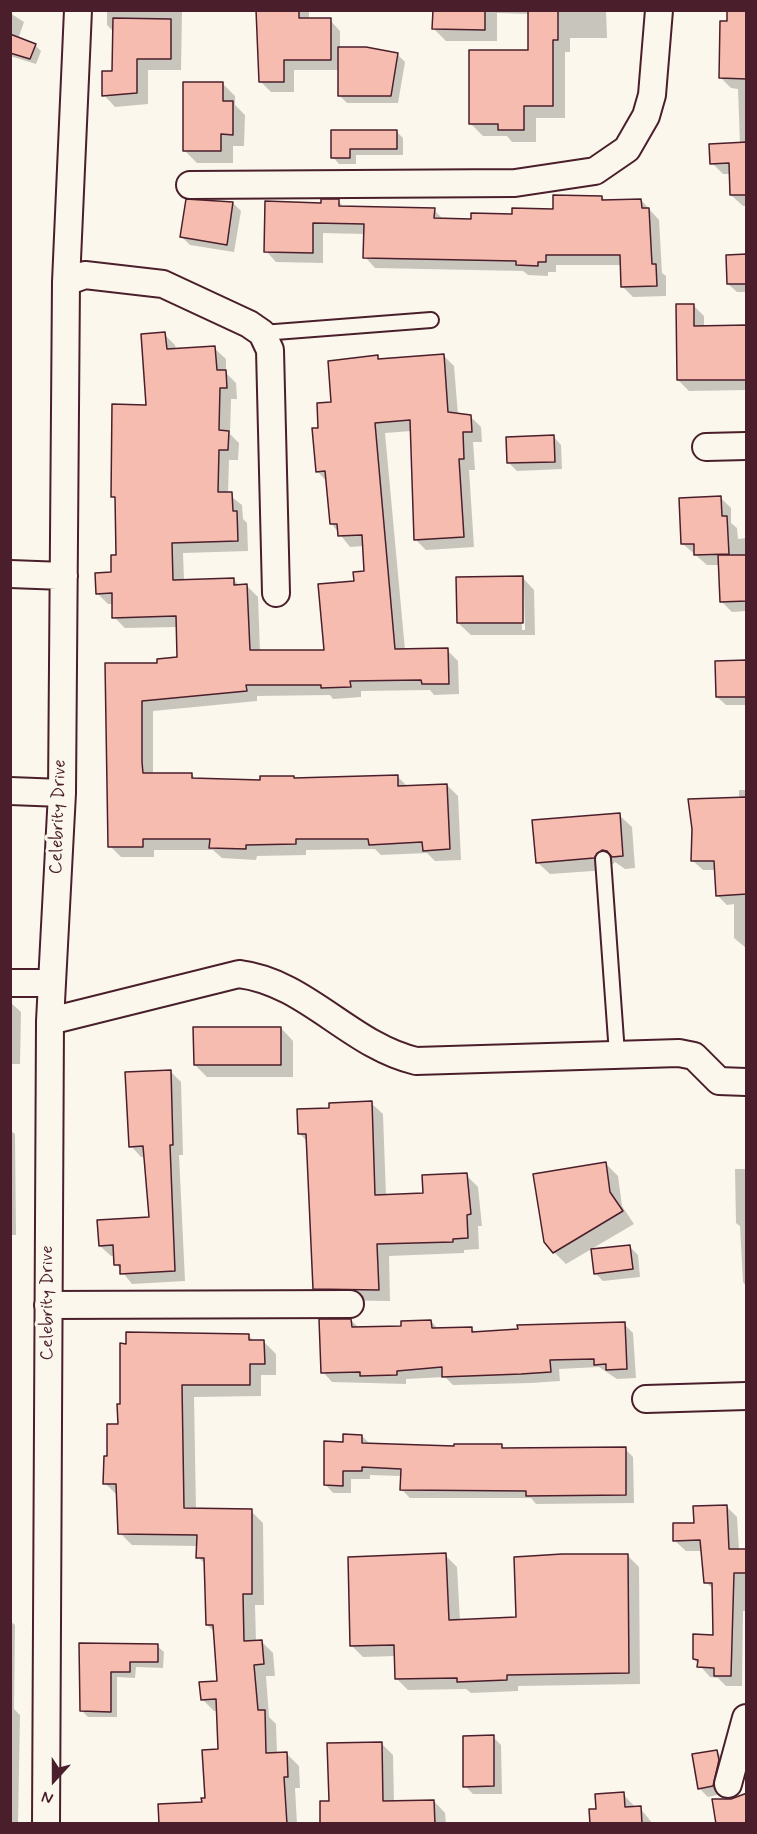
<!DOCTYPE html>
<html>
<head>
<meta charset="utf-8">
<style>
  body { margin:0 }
  #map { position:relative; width:757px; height:1834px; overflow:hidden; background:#fbf7ec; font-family:Mynerve,sans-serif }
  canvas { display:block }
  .frame { position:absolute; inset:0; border:12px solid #4a1f2b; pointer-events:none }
  .north { position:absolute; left:24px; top:1750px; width:60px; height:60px; -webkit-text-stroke:4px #fbf7ec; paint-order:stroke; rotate:201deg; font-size:16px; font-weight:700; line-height:24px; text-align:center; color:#4a1f2b }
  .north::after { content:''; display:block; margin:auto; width:21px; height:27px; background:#4a1f2b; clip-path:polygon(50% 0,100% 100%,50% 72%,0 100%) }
</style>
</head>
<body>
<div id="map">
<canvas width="757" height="1834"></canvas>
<div class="frame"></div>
<div class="north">N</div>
</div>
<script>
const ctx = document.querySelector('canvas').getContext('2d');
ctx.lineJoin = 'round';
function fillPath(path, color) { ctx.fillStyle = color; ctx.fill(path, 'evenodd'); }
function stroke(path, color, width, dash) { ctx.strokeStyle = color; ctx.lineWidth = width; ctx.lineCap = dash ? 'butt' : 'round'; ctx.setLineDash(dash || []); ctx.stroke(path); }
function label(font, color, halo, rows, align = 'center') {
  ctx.font = font + ' Mynerve,sans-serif'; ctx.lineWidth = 6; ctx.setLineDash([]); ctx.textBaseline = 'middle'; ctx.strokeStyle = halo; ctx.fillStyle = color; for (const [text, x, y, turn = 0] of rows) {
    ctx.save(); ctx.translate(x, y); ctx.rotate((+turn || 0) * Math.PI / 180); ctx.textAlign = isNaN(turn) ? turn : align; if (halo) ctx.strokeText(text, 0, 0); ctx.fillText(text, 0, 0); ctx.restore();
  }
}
fillPath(new Path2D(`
  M107,10H182L181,70H148V104L115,107L104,95L114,73V32L107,25Z
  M257,10H309V20H330L340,31V49L397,54L405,62L398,103H347L339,95V70H294V92H271L261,82Z
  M434,10H606L607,38H570V52H565V118H536V142H512L507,136H483L471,124L530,52V14L497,13V41H446L434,29Z
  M746,10V206H743L731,195V174H723L712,163L740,144L738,89L731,88L720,77L728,22Z
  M10,13L24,22L18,39L35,45L41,51L36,64L10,56Z
  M222,83L235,96V105L245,115L244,146H233V163H197L184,150Z
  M333,131L397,132L403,138V155H356V164H339L333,157Z
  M602,197L606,201L641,200L659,220L662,273L666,276V296L633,297L623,287L622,265H556V272H548V276L528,275L523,271L375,268L365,257V234L323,233V263L276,262L266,251L323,204L338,201L345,208L434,210L444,220H473L554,210Z
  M233,203L241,211L234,252L190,245L181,236Z
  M746,255V292H737L728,284Z
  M693,305L704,316V327H746V390L689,391L678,380Z
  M164,334L175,345L176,350L214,348L226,359V373L236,383L237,399H231L230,434L239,443L238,460H229L228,494L242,505L243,519L247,523L248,551L183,553L184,581L234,580L240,586H247L258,597L260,652L325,651L355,583L366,573L364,546L350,547L331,523L327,482L317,471L320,429L333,403L377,356L381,360L443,355L454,366L458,415L470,416L481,427L482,442H473L475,470H469L474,547L426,550L415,539L411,431L385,433L405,650H447L458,661L459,694L434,695L430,690L361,691V697L333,699L330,695L257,696V701L153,711V775L191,774L196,779L261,782L294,777L296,780L397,776L408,787L447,785L458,796L461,860L435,861L427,853L381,855L375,849L306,850V855L257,856L256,860L222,858L213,850H154V857H121L110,846L106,665H159L179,658L178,627L125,628L114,617V604H108L97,593L113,574L118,556L116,500L112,496L148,407Z
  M553,436L561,445L562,469L517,471L509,463Z
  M720,497L731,508V523L737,528L738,539L746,538V611L732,612L721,601L720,565H707L683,544Z
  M522,577L534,590L535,635H471L458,623ZM521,588H524L525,630H522Z
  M746,662V705H726L717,697Z
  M739,790H746V948L734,938V904L727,905L717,895L716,870H703L693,861L739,799Z
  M619,815L632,827L635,868L625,869L615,862L607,870L550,874L537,862Z
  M10,1002L21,1012L20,1064H10Z
  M281,1028L293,1041V1077H207L195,1065Z
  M171,1072L181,1082L183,1155H179L185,1281L132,1284L116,1264L115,1256H111L100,1246L151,1218L146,1157H141L131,1146Z
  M371,1103L383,1114L386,1196L425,1195L466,1175L478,1187L482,1226H478L479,1249L464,1250V1253L389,1256L390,1301L326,1300L314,1288L308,1142L299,1133L331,1109Z
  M10,1130L15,1134L16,1235H10Z
  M606,1164L618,1176L622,1206L634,1224L566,1264L554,1252Z
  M735,1169H746V1286L743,1282L740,1226L736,1223Z
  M629,1246L638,1255L640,1277L603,1281L595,1273Z
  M351,1320L359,1328H403L431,1321L438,1329L471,1328L476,1333L624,1324L633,1333L636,1378L617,1379L599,1367L559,1369L560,1381L531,1383L453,1385L445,1377L406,1379V1384L332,1382L323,1372Z
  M248,1335L255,1342H264L276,1354V1375H261V1396L194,1397L196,1510L251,1511L263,1523L264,1605H255L256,1642L261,1641L273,1653L275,1676H266L269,1717L276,1724L277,1754H287L299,1766L300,1788H295L297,1824H160L207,1799L219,1751L218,1711H214L202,1699L218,1682L215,1632L207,1625L206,1565L198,1557V1546L132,1545L120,1533L117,1495L105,1483L109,1458L119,1426Z
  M362,1436L370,1444L455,1448L501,1445L505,1449H625L633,1457L634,1503L536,1504L531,1498H410L402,1490V1476L370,1475V1479H351V1493H333L325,1484L345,1443Z
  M726,1506L737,1517L739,1550H746V1611H743L742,1686H726L718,1678L710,1677L694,1659L715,1637L714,1590L706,1582L702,1551H686L674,1540L695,1524Z
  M445,1555L457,1567L460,1621L518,1618L628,1556L639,1567L640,1684L518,1686V1691L471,1693L466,1689L408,1690L396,1678V1656L363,1657L351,1645Z
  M10,1621L15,1625L14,1709L20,1715L18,1824H10Z
  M81,1644L157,1646L164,1652L163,1668L136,1667L135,1678L117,1677V1717H88L81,1710Z
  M493,1737L501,1745L502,1794H473L465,1786Z
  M381,1743L393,1755L394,1802L434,1801L445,1813L446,1824H322L330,1802Z
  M717,1752L725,1760L727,1769L721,1794L708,1797L699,1788Z
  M623,1794L636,1808H640L653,1824H598Z`), '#0003');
const building = new Path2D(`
  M256,10H299V18H331V60H284V82H259Z
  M433,10H485V30L432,29Z
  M528,10H558V40H553V106H524V130H498V124H469V50H528Z
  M727,10H747V79L719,78L720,21H727Z
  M113,18L171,19V59H137V93L102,96V71H112Z
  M10,34L36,44L30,59L10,53Z
  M338,47H366L398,53L391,96H338Z
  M183,82H223V101H233V135L221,134V151H183Z
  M331,130H397V149H350V158H331Z
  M747,142V195H730L729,163L710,164L709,144Z
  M553,195L602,196V200L641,199L642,208H649L652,264H656L657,286L621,287L620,255H546V262H538V266L516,265V261L363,258L364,224L313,223V253L264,252L265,201L321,203V199H339V206L435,208L434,218L471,219V213L512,214V208L553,209Z
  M186,199L233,202L227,245L180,237Z
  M747,254V284H727L726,255Z
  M676,304H694V326L747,325V380H677Z
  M165,332L167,349L215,346L217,370H226L227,388H220L219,430L229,431L228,450H219L218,492H232L233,511H237L238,541L172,543L173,580L234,578V585L247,584L250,650H324L318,584L354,581L353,572L364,571L362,535L338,536L337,524H330L325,471L316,472L312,428H318L317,403L331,402L328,361L378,355V359L444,354L448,412L471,415L472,432H463L464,459H459L464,537L414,540L410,420L375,423L395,649L448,648L449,684H422L421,680L350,681L351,687L321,688V685H246L247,691L142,701V762L143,773H192V778L260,780V776H294V778L398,775V786L447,784L450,849L423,851L422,842L369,845L368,839H296V844L246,845V849L209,848L210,839H143V847H108L105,663H157V659L177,657L176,616L112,618V593L96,594L95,573L111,572V555H116L115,497H111L112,404L146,405L141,334Z
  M554,435L555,462L507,463L506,437Z
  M721,496L722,516H727L729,554L694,555V544H681L679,498Z
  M718,555H747V601L720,602Z
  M523,576V623H457L456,577Z
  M747,660V697H716L715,661Z
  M747,797V894L716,896L714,861H691L692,829L688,799Z
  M620,813L623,856L612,857L607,851L602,850L594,858L536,863L532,820Z
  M193,1027H281V1065H194Z
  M171,1070L173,1145H170L175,1271L120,1274V1265H114L113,1245L99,1246L97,1220L149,1217L143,1146L129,1147L125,1072Z
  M372,1101L375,1195L423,1193L422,1175L467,1173L471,1214L467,1215L468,1238L453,1239V1242L377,1244L379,1290L313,1289L306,1134H298L297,1109L329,1108V1103Z
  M606,1162L610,1192L623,1211L553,1253L544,1242L533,1174Z
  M630,1245L633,1269L594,1274L591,1249Z
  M319,1319H351L352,1327L401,1326V1321L431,1320L432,1328L472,1327V1332L518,1329L517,1325L625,1322L627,1369L606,1370V1364L594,1365V1359L550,1360L551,1372L521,1374L442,1377V1367L397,1371V1375L360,1376V1372L321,1373Z
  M126,1332L249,1334V1340H264L265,1364H250V1385H182L184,1508L252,1509V1594H243L244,1641L262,1640L264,1664L254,1665L258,1710H265L266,1753L287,1752L288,1777H284L287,1824H159L158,1804L202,1802L201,1798H205L202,1750L218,1749L216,1699L201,1700L199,1682L217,1681L213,1625H206L204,1558H196L197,1535L118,1534L116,1484H103L104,1456H107V1424H118L117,1404H120V1343L126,1344Z
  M343,1434L362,1435V1443L454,1446V1444H502V1448L626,1447V1495L526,1496V1491L400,1490L401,1469L362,1467V1471H343V1486L324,1485V1441L343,1442Z
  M727,1505L729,1549H747V1573H734L731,1676H714V1668L697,1667L698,1660L693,1659V1634L713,1635L712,1583H704L700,1540L673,1541V1523H694L693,1506Z
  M446,1553L449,1620L516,1617L514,1557L562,1554H628L629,1673L507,1675V1680L457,1682V1678L395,1679L394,1645L350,1646L348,1557Z
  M79,1643L158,1644V1662H130V1672H111V1712L80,1711Z
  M494,1735V1786L463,1787V1736Z
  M382,1742L383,1801L434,1800L435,1824H320V1801H329L327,1743Z
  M717,1750L719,1760L713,1786L698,1789L692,1754Z
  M624,1792L625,1807L641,1806L642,1824H590L589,1809H596L595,1794Z
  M747,1793V1824H716L712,1799H731Z`);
fillPath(building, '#f6bcaf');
stroke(building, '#4a1f2b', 1.5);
const lane = new Path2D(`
  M262,333L431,320
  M603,859L617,1054`);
const street = new Path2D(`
  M190,185L515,183L595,171L627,149L646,116L652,95L659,10
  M66,282L78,10
  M706,447L746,446
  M10,574L64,576
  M10,791L62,793
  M10,983H51
  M50,1021L239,974C306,982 351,1046 416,1061L679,1053L694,1056L719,1081L746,1082
  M48,1305L350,1304
  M646,1399L746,1396
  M728,1784L746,1718
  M46,1824L50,1021L62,793L66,282L85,275L163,284L249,324L262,333L270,350L276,593`);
stroke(lane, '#4a1f2b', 18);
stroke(street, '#4a1f2b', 30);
stroke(lane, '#fbf7ec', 14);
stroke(street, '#fbf7ec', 26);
label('18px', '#4a1f2b', '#fbf7ec', [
  ["Celebrity Drive",59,817,-88],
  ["Celebrity Drive",48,1303,-90]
]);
</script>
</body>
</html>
